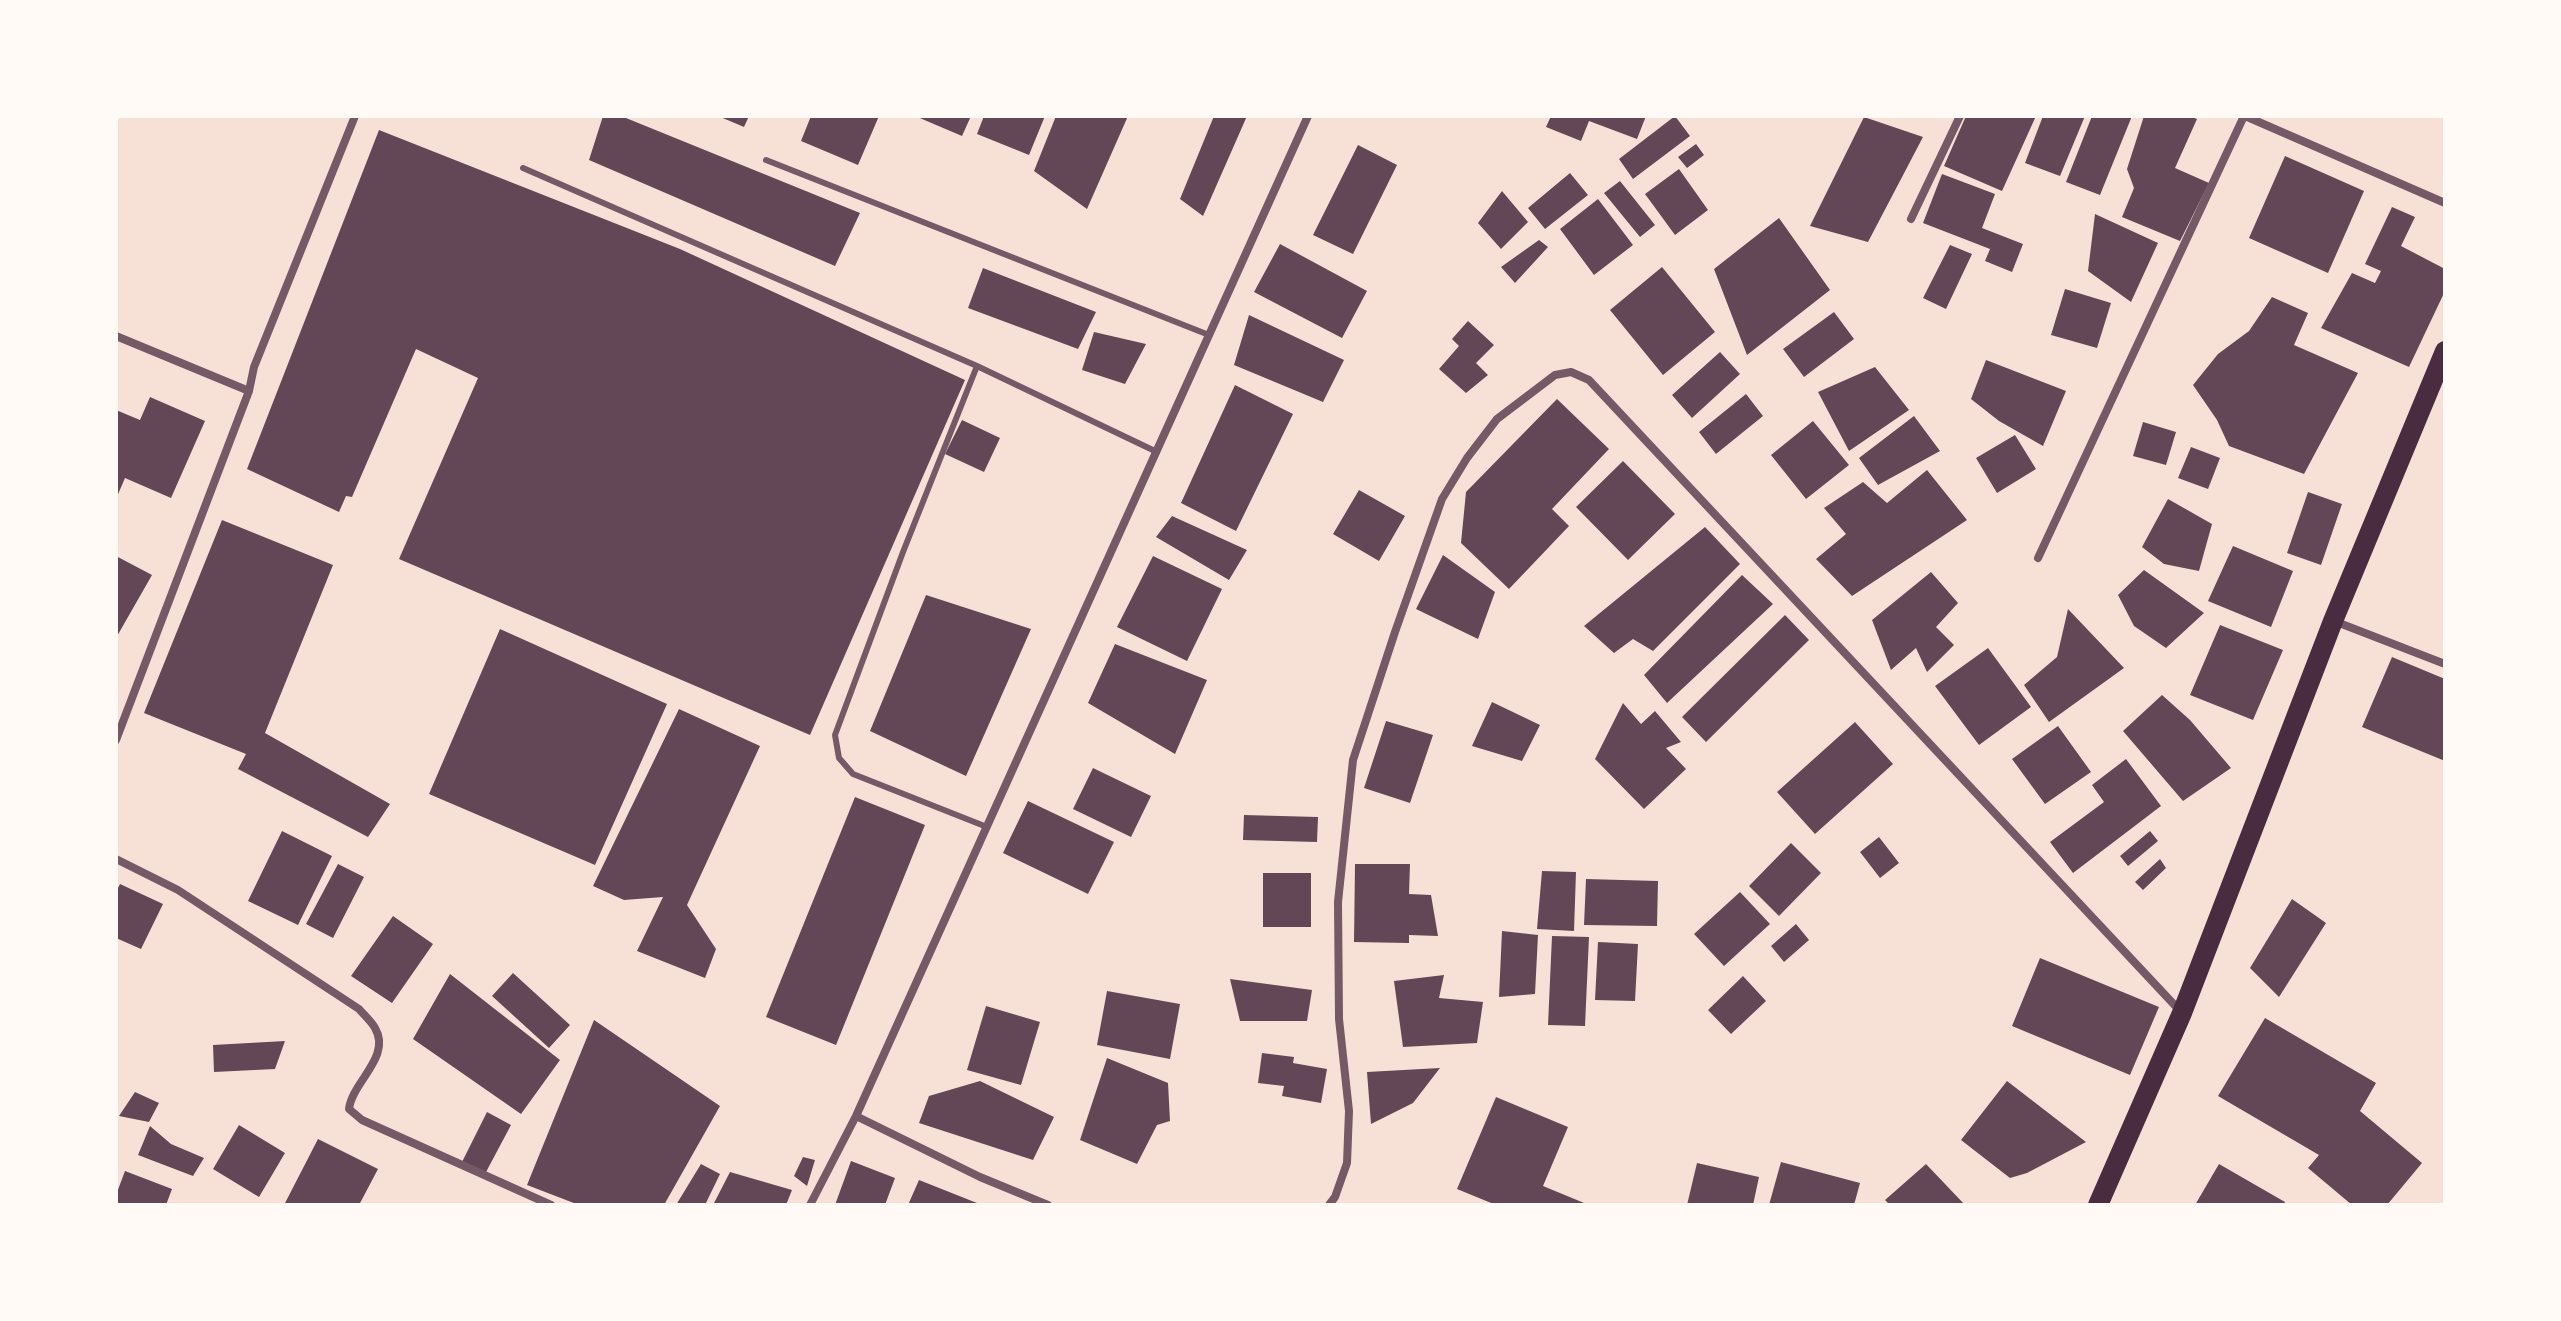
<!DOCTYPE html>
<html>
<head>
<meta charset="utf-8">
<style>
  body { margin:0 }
  #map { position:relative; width:2561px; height:1321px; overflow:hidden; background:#f7e1d7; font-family:Literata,serif }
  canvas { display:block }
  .frame { position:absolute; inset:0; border:118px solid #fffaf5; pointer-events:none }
</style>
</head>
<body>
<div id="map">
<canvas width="2561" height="1321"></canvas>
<div class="frame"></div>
</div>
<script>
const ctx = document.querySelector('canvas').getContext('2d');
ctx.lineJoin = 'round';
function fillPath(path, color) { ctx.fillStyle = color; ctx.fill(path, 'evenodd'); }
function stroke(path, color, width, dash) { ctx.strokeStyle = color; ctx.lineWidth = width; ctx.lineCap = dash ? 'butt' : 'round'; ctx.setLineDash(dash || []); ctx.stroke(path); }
fillPath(new Path2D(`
  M603,116H621L860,213L835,266L589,160Z
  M718,116H749L744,127Z
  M811,116H879L858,165L801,141Z
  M915,116H971L962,136Z
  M984,116H1045L1029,155L977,134Z
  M1056,116H1128L1087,209L1034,171Z
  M1214,116H1247L1203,216L1180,199Z
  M1551,116H1646L1637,139L1589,121L1581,141L1546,127Z
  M1675,116L1690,136L1633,179L1619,159Z
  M1966,116H2036L2002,191L1944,166Z
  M2043,116H2085L2060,176L2025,163Z
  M2092,116H2132L2100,195L2066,182Z
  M2144,116H2190L2197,119L2175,168L2209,183L2180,241L2122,217L2134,188L2127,169Z
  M1864,117L1923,137L1868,242L1810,226Z
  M379,130L680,249L965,380L810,735L399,559L478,378L416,349L352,497L346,496L339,512L247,469Z
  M1696,144L1704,155L1687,168L1678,157Z
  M1358,145L1397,165L1353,254L1313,235Z
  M2285,156L2364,191L2328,273L2249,238Z
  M1679,169L1708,210L1675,235L1645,194Z
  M1570,173L1588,195L1545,229L1528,208Z
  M1942,174L1995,194L1982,228L2023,244L2012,272L1985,261L1990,249L1923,223Z
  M1620,181L1655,225L1640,237L1604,193Z
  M1502,191L1528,222L1501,249L1478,223Z
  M1598,199L1633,245L1594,275L1560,229Z
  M2392,207L2415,217L2401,246L2445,269V291L2409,367L2321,328L2352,273L2375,283L2381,271L2365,264Z
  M2095,214L2158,243L2131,302L2088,271Z
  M1779,218L1830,290L1747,355L1714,269Z
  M1539,240L1548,247L1515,283L1501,267Z
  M1280,244L1367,291L1342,338L1254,292Z
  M1950,245L1972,254L1946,309L1923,298Z
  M1662,267L1715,332L1663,375L1610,310Z
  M983,268L1096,312L1078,349L968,308Z
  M2065,289L2111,303L2097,348L2051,335Z
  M2272,297L2308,313L2294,345L2358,373L2304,474L2229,446L2217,420L2193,385L2218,354L2249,331Z
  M1834,312L1854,339L1804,377L1783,349Z
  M1249,315L1344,360L1323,402L1234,365Z
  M1468,321L1494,345L1476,363L1488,375L1466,393L1439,369L1459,346L1452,339Z
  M1094,332L1146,344L1125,384L1082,370Z
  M1720,352L1740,374L1692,418L1672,395Z
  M1986,360L2066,391L2043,446L1999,421L1971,399Z
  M1875,367L1909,410L1849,451L1818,392Z
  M1235,385L1293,414L1236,531L1181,503Z
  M1746,394L1763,416L1716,454L1699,432Z
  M150,397L205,421L171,498L125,478L116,499V410L140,420Z
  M1557,399L1609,449L1552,509L1569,526L1509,589L1461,543L1466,492Z
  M1914,416L1940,451L1878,485L1859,458Z
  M962,420L1000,438L984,472L945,454Z
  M1813,421L1849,465L1806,499L1771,455Z
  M2143,422L2176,432L2166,465L2133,456Z
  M2015,435L2036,469L1997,493L1976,458Z
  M2191,447L2220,458L2208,489L2178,478Z
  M1623,461L1675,514L1628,560L1576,507Z
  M1927,470L1967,520L1852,596L1816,559L1846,534L1824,508L1863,482L1887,503Z
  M1359,490L1405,516L1379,561L1333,534Z
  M2308,492L2342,504L2321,565L2287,553Z
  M2168,499L2212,524L2199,571L2164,564L2142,547Z
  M1172,516L1247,550L1229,580L1156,537Z
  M222,520L333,565L265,733L390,804L368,837L238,769L246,754L144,713Z
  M1705,527L1740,564L1653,651L1633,639L1614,653L1584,626Z
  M2233,546L2293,571L2271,627L2208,601Z
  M1443,555L1495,592L1478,639L1416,609Z
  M116,556L152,575L116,638Z
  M1153,556L1222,589L1187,661L1117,627Z
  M2144,570L2204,613L2166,648L2134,626L2118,595Z
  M1931,572L1958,603L1936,627L1954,645L1927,672L1916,648L1891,670L1872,620Z
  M1742,575L1773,604L1667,703L1644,675Z
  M926,595L1031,629L966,776L870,731Z
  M2068,609L2124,668L2049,722L2024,685L2057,657Z
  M1785,615L1809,640L1706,742L1682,717Z
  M2220,625L2283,650L2253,720L2190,695Z
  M500,629L667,704L595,865L429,794Z
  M1115,644L1207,680L1175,754L1088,703Z
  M1988,648L2031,707L1979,745L1935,686Z
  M2392,657L2445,679V761L2362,727Z
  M2162,695L2190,720L2231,768L2183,801L2123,731Z
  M1492,702L1540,725L1522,761L1472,746Z
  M1623,703L1641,724L1655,711L1681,742L1666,748L1686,769L1644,809L1595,759Z
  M679,709L760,746L687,905L716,949L705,978L637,951L663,897L624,900L593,886Z
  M1386,721L1433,735L1410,803L1364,788Z
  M1855,722L1893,764L1815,834L1777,792Z
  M2058,726L2091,772L2045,804L2012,759Z
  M2126,759L2161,806L2073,873L2050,842L2104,802L2092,785Z
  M1093,768L1151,796L1131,837L1073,809Z
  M855,797L925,825L836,1045L766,1017Z
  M1028,801L1114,842L1088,894L1003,853Z
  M1244,815L1318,817L1317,842L1243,840Z
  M282,831L332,856L298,925L248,901Z
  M2150,831L2158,841L2128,866L2120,856Z
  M1879,837L1899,863L1880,878L1860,852Z
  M1791,843L1821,873L1779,916L1749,886Z
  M2160,859L2166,868L2143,890L2135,882Z
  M338,864L364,877L333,938L306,924Z
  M1355,864H1410L1409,894L1431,895L1438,936L1409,935V943L1354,942Z
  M1542,871L1576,872L1574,931L1537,929Z
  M1263,873H1311V927H1263Z
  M1586,879L1658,881L1657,926L1584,925Z
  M120,884L163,904L141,949L116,938V892Z
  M1740,892L1770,924L1724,966L1694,934Z
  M2292,899L2326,923L2279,997L2250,968Z
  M393,916L433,944L392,1003L351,976Z
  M1796,924L1809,940L1784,962L1771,946Z
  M1502,931L1538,935L1535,994L1499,997Z
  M1552,936L1589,937L1585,1026L1548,1025Z
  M1598,942L1638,944L1635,1001L1595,1000Z
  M2040,958L2159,1007L2130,1075L2012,1026Z
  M513,973L570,1025L549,1048L492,996Z
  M450,974L560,1060L521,1114L413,1039Z
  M1444,975L1439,998L1483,1002L1477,1043L1403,1047L1394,981Z
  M1743,976L1766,1001L1731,1034L1708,1010Z
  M1230,979L1312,990L1307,1021H1240Z
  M1107,991L1180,1004L1170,1059L1097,1045Z
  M986,1006L1040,1022L1021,1085L967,1070Z
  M2265,1018L2376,1083L2360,1111L2422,1163L2387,1205H2352L2308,1168L2319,1155L2218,1096Z
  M594,1020L720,1106L664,1205H579L527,1185Z
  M285,1041L275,1069L214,1072L213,1045Z
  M1262,1053L1294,1057L1293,1063L1327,1069L1321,1103L1282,1096L1284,1086L1258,1083Z
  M1107,1058L1168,1083L1170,1121L1157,1125L1137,1164L1080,1140Z
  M1440,1068L1413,1103L1371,1124L1367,1072Z
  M980,1081L1054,1117L1033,1160L919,1123L929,1096Z
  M2007,1081L2086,1142L2027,1173L2010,1178L1961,1140Z
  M135,1092L159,1103L149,1122L119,1116Z
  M1496,1097L1568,1127L1543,1186L1589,1205H1496L1457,1189Z
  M487,1112L511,1125L485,1174L462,1162Z
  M239,1125L285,1153L259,1197L213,1169Z
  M150,1126L171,1144L204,1158L193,1176L138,1155Z
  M318,1139L378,1169L359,1205H284Z
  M803,1157L815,1160L807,1186L794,1176Z
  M851,1161L895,1178L885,1205H835Z
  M1781,1162L1860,1183L1854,1205H1769Z
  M1697,1163L1759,1177L1753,1205H1687Z
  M701,1164L720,1174L705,1205H676Z
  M1926,1164L1965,1205H1890L1885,1200Z
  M2219,1164L2285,1202L2284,1205H2195Z
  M125,1171L172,1189L166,1205H116V1195Z
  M730,1172L792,1190L786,1205H713Z
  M919,1180L982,1205H908Z`), '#644757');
stroke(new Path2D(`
  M766,160L1209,335
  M523,168L977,366L1157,452
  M977,366L903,552L835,735L839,758L853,774L987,827`), '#755966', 6);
stroke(new Path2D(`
  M2245,116L2445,203
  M1911,219L1960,116
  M116,336L249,391
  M2038,558L2244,116
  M2334,621L2445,664
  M116,740L249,391L254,367L355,116
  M116,859L178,890L359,1009C364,1015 371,1021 375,1028C392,1057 352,1082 349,1109L362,1120L551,1205
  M856,1116L980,1177L1048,1205
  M810,1205L856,1116L1308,116
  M1329,1205L1335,1197L1347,1163L1349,1111L1339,1019L1338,902L1353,760L1395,632L1442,499L1467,458L1497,419L1555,375L1571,372L1589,380L2182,1013`), '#755966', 8);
stroke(new Path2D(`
  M2098,1205L2182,1013L2333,621L2445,351`), '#4a2c40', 20);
</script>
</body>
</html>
